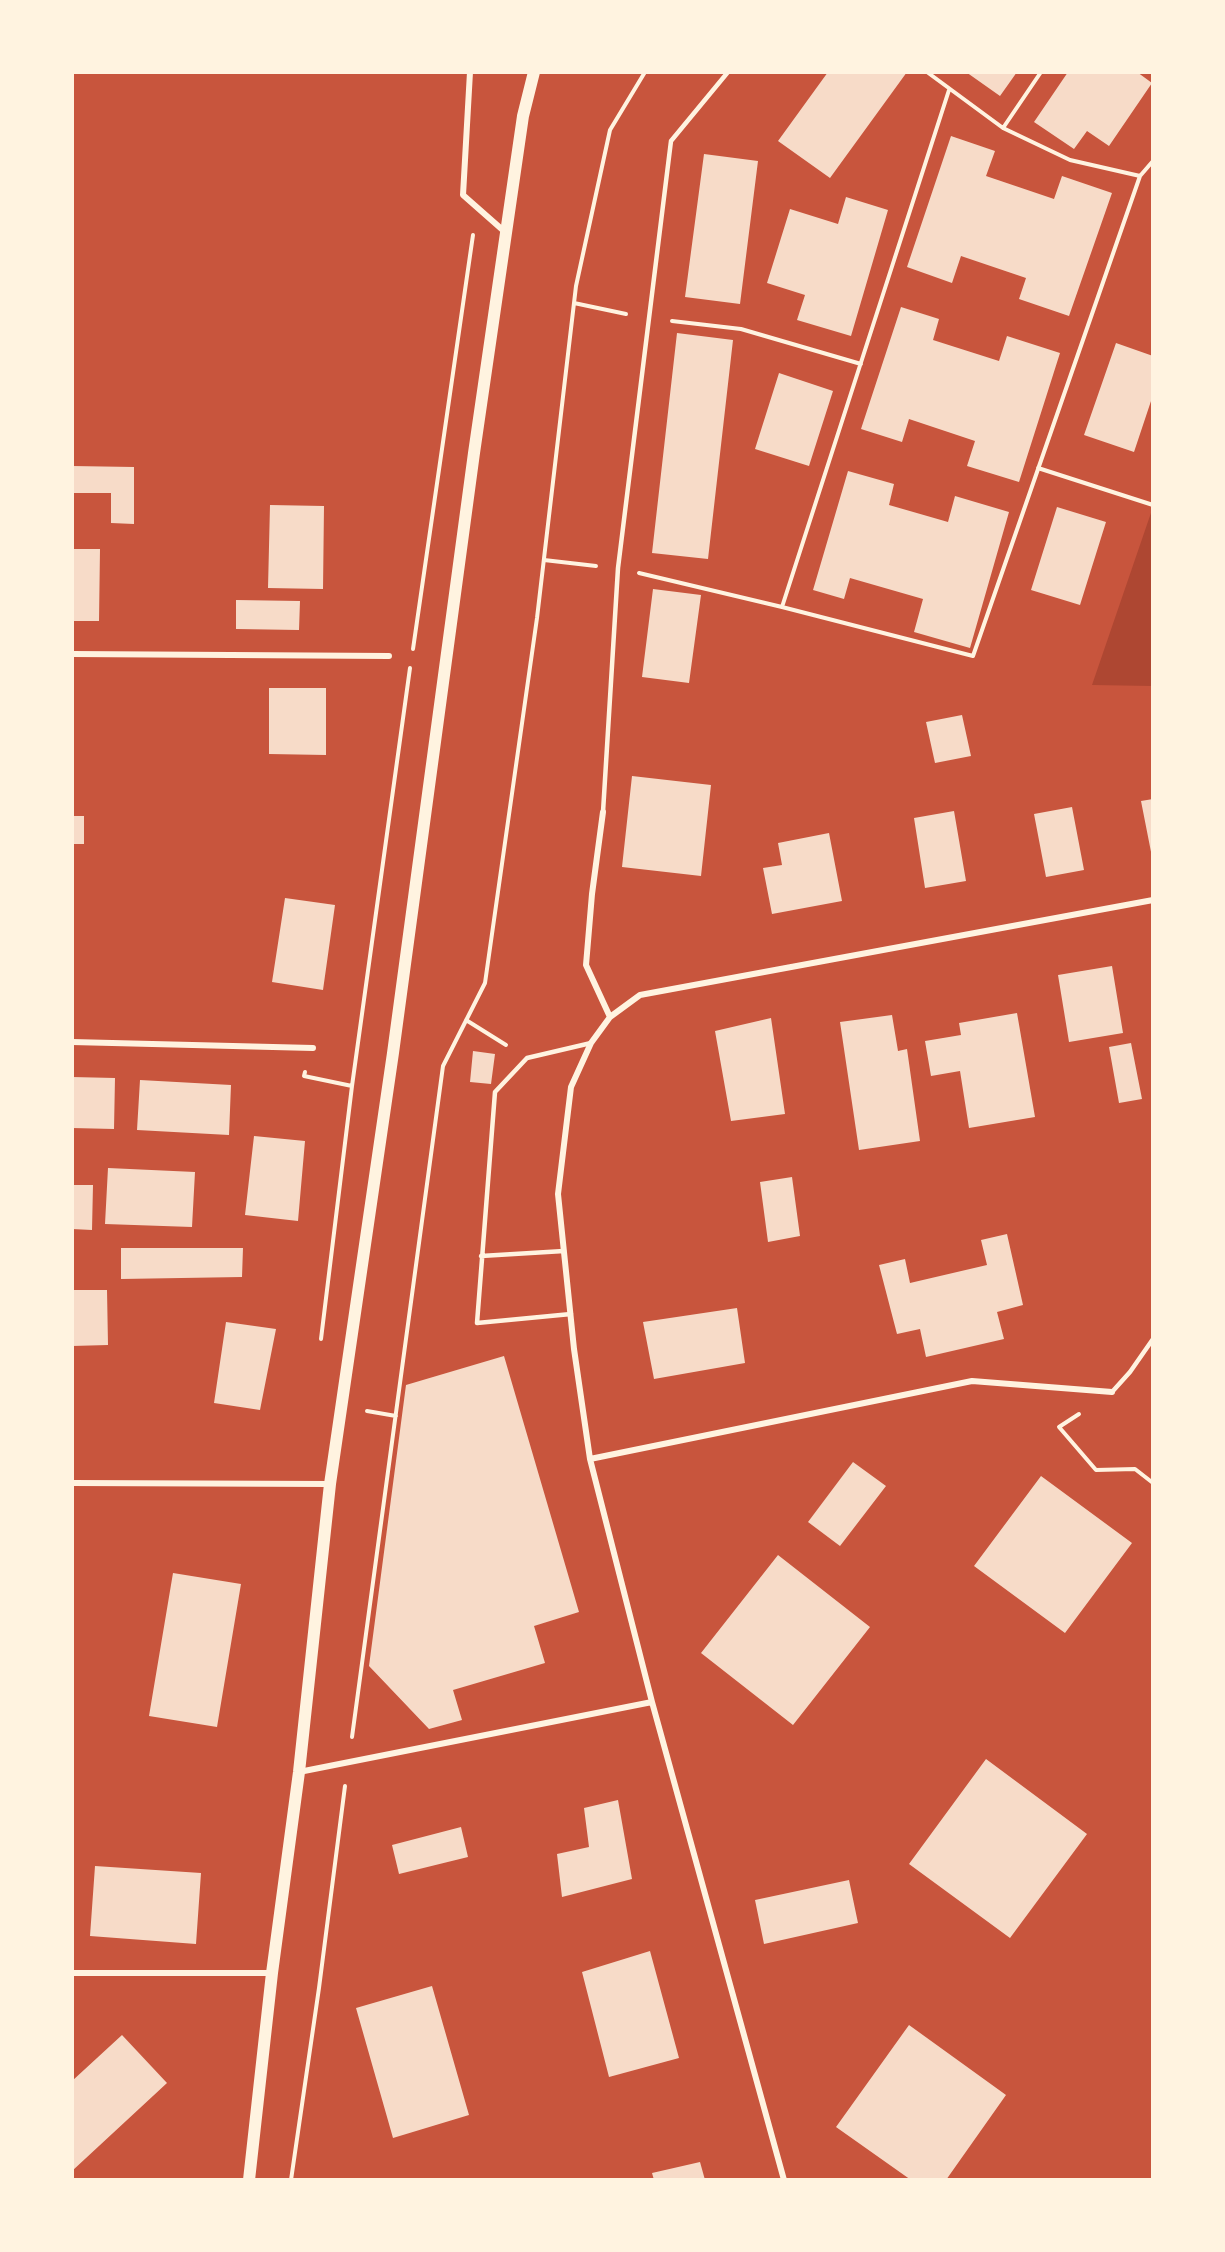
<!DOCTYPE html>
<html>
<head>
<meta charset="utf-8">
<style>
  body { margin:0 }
  #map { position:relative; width:1225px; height:2252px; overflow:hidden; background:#c8553d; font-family:"Fira Sans Condensed",sans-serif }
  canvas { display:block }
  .frame { position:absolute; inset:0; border:74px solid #fff3e0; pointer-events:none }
</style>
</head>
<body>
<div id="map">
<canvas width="1225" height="2252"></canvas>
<div class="frame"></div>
</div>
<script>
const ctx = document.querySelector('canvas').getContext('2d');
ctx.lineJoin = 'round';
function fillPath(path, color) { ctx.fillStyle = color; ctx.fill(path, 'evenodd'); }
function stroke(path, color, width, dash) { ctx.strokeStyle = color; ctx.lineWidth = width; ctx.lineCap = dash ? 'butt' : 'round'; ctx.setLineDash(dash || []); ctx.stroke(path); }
fillPath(new Path2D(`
  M1153,507V686L1092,685Z`), '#ae4732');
fillPath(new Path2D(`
  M828,72H907L830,178L778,141Z
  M966,72H1017L1000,96Z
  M1068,72H1137L1152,83L1109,146L1087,131L1074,149L1034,122Z
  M951,136L995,151L986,176L1054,199L1062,176L1112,193L1069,316L1019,299L1026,278L961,256L952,283L907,267Z
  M704,154L758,161L740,304L685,297Z
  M846,197L888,210L851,336L797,320L805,295L767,283L790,209L838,224Z
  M901,307L939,319L933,340L999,361L1007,336L1060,353L1019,482L967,466L975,441L909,419L902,442L861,429Z
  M677,333L733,340L708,559L652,553Z
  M1116,343L1153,356V395L1134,452L1084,435Z
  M779,373L833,391L809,466L755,449Z
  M72,466L134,467V524L111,523V493H72Z
  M848,471L894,484L889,505L948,522L955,496L1009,512L970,648L914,632L923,599L850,578L844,599L813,590Z
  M270,505L324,506L323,589L268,588Z
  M1057,507L1106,522L1080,605L1031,590Z
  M72,549H100L99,621H72Z
  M653,589L701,595L689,683L642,677Z
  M236,600L300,601L299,630L236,629Z
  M269,688H326V755L269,754Z
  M962,715L971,756L935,763L926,722Z
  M632,776L711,785L701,876L622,867Z
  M1153,799V857H1152L1141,801Z
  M1072,807L1084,870L1046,877L1034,814Z
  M954,811L966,881L925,888L914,818Z
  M72,816H84V844H72Z
  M829,833L842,901L772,914L763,868L782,865L778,843Z
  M285,898L335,905L323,990L272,982Z
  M1112,966L1123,1033L1069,1042L1058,975Z
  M1017,1013L1035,1117L969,1128L960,1071L931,1076L925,1041L961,1035L959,1023Z
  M892,1015L898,1051L907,1049L920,1141L859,1150L840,1022Z
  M771,1018L785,1114L731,1121L715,1031Z
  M1131,1043L1142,1099L1119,1103L1109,1047Z
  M473,1051L495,1054L491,1084L470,1082Z
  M72,1077L115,1078L114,1129L72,1128Z
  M140,1080L231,1085L229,1135L137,1130Z
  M254,1136L305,1141L298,1221L245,1215Z
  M108,1168L195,1172L192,1227L105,1224Z
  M792,1177L800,1236L768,1242L760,1182Z
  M72,1185H93L92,1230L72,1229Z
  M1007,1234L1023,1305L997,1312L1004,1339L926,1357L920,1329L897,1334L879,1265L905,1259L910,1283L987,1265L981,1240Z
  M121,1248H243L242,1277L121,1279Z
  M72,1290H107L108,1345L72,1346Z
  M737,1308L745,1363L654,1379L643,1322Z
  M226,1322L276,1329L260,1410L214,1403Z
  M504,1356L579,1612L534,1626L545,1663L453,1690L462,1720L429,1729L369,1666L406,1385Z
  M853,1462L886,1486L840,1546L808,1522Z
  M1041,1476L1132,1543L1065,1633L974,1566Z
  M778,1555L870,1627L793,1725L701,1653Z
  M173,1573L241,1584L217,1727L149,1716Z
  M986,1759L1087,1834L1010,1938L909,1864Z
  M618,1800L632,1879L562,1897L557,1854L589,1847L584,1808Z
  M461,1827L468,1857L399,1874L392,1845Z
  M95,1866L201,1873L196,1944L90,1936Z
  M849,1880L858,1923L764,1944L755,1900Z
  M650,1951L679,2058L609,2077L582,1972Z
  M432,1986L469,2115L393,2138L356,2008Z
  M909,2025L1006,2095L946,2180H911L836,2127Z
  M122,2035L167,2083L72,2171V2081Z
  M700,2162L705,2180H654L652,2173Z`), '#f7dbc8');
stroke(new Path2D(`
  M927,72L1003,128L1070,160L1140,176
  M1003,128L1041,72
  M574,303L626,314
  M672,321L741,329L861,364
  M1038,468L1153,505
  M544,560L596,566
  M639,573L782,607L973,656L1140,176L1153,161
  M782,607L949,90
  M413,649L473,235
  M466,1020L506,1045
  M305,1072L304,1076L352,1086
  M321,1339L352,1086L410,668
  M367,1411L396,1416
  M1079,1414L1059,1427L1096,1470L1135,1469L1153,1483
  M352,1737L443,1066L485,983L537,618L576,286L610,130L645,72
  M291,2180L319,1988L345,1786`), '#fff3e0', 4);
stroke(new Path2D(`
  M603,812L618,568L671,141L728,72
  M481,1256L564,1251
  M571,1314L477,1323L495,1092L527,1058L591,1043
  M1112,1392L1130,1372L1153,1339`), '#fff3e0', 4.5);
stroke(new Path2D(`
  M470,72L463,195L505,232
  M72,654L389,656
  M603,812L592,894L586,965L610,1017
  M72,1042L313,1048
  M590,1459L972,1381L1112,1392
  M72,1483L330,1484
  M299,1772L652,1702
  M72,1973H272
  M784,2180L652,1702L590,1459L574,1349L558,1194L571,1087L591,1043L610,1017L640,995L1153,900`), '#fff3e0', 6);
stroke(new Path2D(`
  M249,2180L272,1973L299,1772L330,1484L393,1053L474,453L523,116L534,72`), '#fff3e0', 12);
</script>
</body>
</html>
